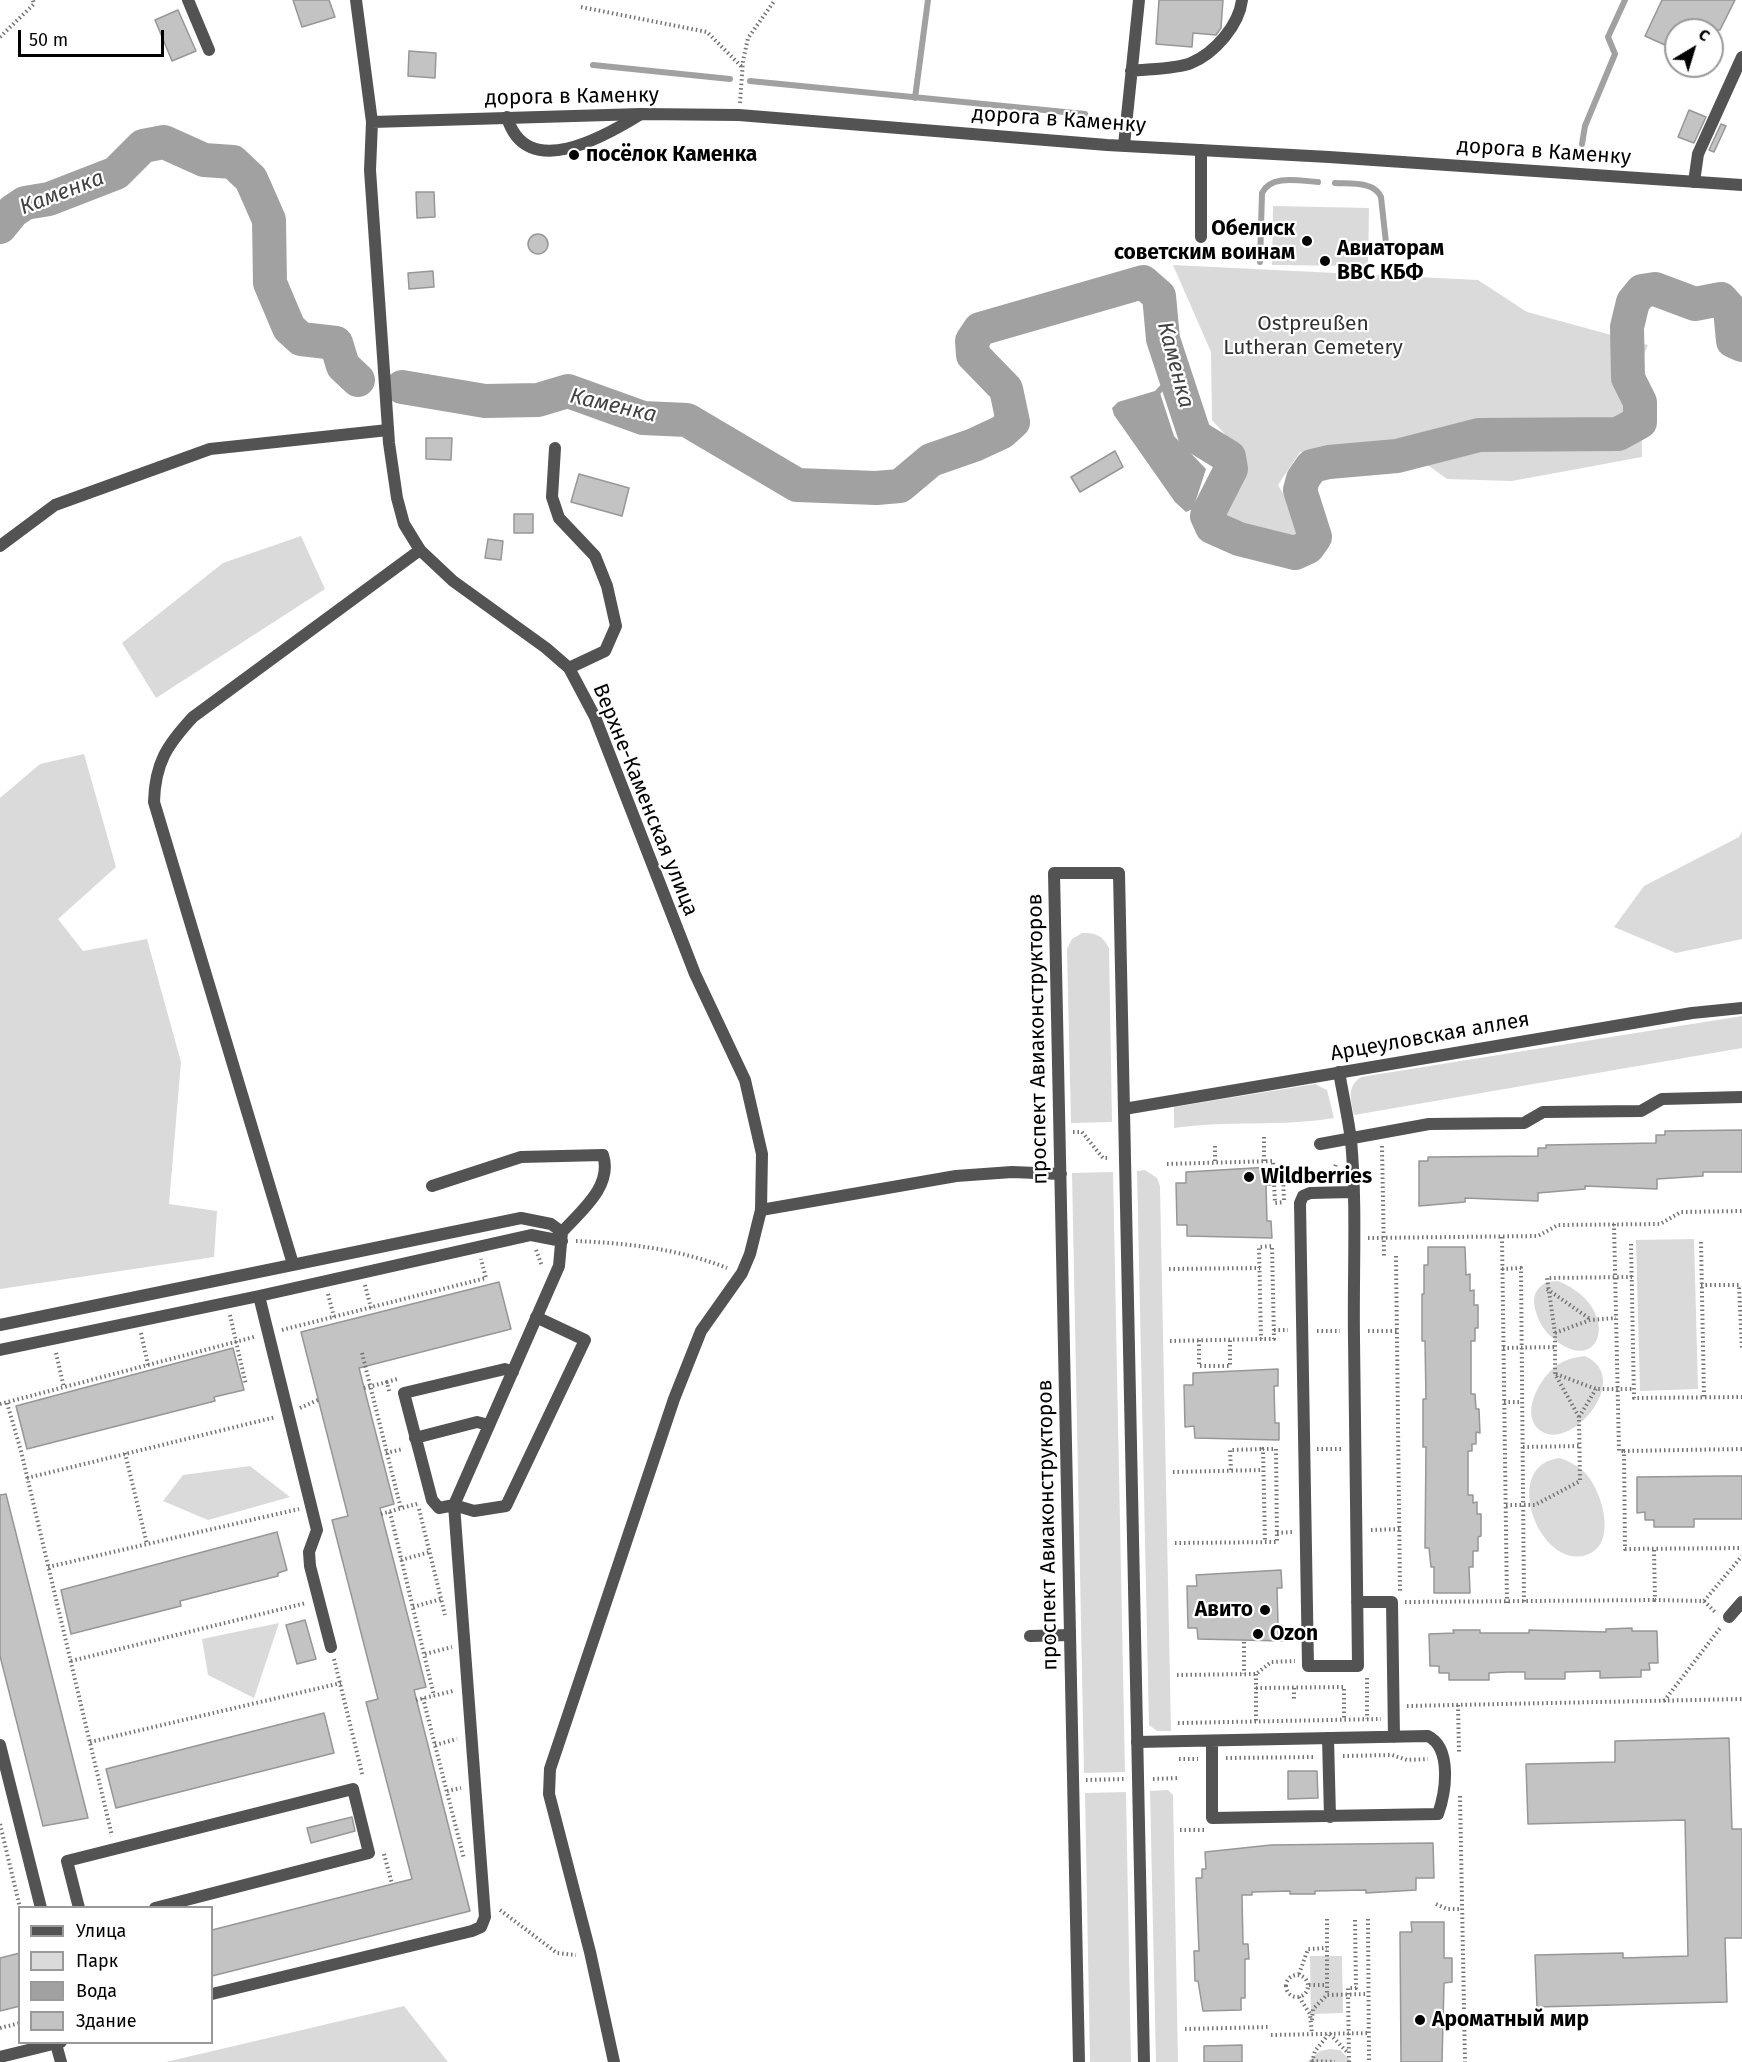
<!DOCTYPE html>
<html>
<head>
<meta charset="utf-8">
<style>
  body { margin:0 }
  #map { position:relative; width:1742px; height:2062px; overflow:hidden; background:#fff; font-family:"Fira Sans",sans-serif }
  canvas { display:block }
  .legend { position:absolute; left:18px; top:1906px; width:195px; height:138px; box-sizing:border-box; background:#fff; border:2px solid #999; margin:0; padding:8px 10px; list-style:none; font-size:18px; color:#000 }
  .legend li { display:flex; align-items:center; gap:12px; height:30px }
  .legend b { width:30px; border:2px solid #999 }
  .north { position:absolute; left:1664px; top:18px; width:60px; height:60px; box-sizing:border-box; background:#fff; border:2px solid #999; border-radius:50%; rotate:38deg; font-size:16px; font-weight:700; line-height:24px; text-align:center; color:#000 }
  .north::after { content:''; display:block; margin:auto; width:21px; height:27px; background:#000; clip-path:polygon(50% 0,100% 100%,50% 72%,0 100%) }
  .scale { position:absolute; left:18px; top:30px; width:146px; height:27px; box-sizing:border-box; border:3px solid #000; border-top:0; padding-left:8px; font-size:18px; line-height:21px; white-space:nowrap; color:#000; -webkit-text-stroke:4px #fff; paint-order:stroke }
</style>
</head>
<body>
<div id="map">
<canvas width="1742" height="2062"></canvas>
<ul class="legend">
<li><b style="height:8px;background:#535353"></b>Улица</li>
<li><b style="height:16px;background:#dadada"></b>Парк</li>
<li><b style="height:16px;background:#a1a1a1"></b>Вода</li>
<li><b style="height:16px;background:#c3c3c3"></b>Здание</li>
</ul>
<div class="north">С</div>
<div class="scale">50 m</div>
</div>
<script>
const ctx = document.querySelector('canvas').getContext('2d');
ctx.lineJoin = 'round';
function fillPath(path, color) { ctx.fillStyle = color; ctx.fill(path, 'evenodd'); }
function stroke(path, color, width, dash) { ctx.strokeStyle = color; ctx.lineWidth = width; ctx.lineCap = dash ? 'butt' : 'round'; ctx.setLineDash(dash || []); ctx.stroke(path); }
function label(font, color, halo, rows, align = 'center') {
  ctx.font = font + ' "Fira Sans",sans-serif'; ctx.lineWidth = 4.5; ctx.setLineDash([]); ctx.textBaseline = 'middle'; ctx.strokeStyle = halo; ctx.fillStyle = color; for (const [text, x, y, turn = 0] of rows) {
    ctx.save(); ctx.translate(x, y); ctx.rotate((+turn || 0) * Math.PI / 180); ctx.textAlign = isNaN(turn) ? turn : align; if (halo) ctx.strokeText(text, 0, 0); ctx.fillText(text, 0, 0); ctx.restore();
  }
}
fillPath(new Path2D(`
  M1273,206L1369,208L1368,266L1272,265Z
  M1173,265L1478,280L1527,312L1648,345L1633,381L1641,414L1642,457L1512,481L1447,479L1401,446L1300,452L1278,485L1309,537L1272,539L1224,514L1239,450L1212,420L1211,352Z
  M301,536L325,589L156,698L122,643L223,563Z
  M84,754L116,867L58,919L83,951L147,939L181,1062L169,1204L217,1211L214,1257L0,1289V798L40,764Z
  M1742,831V939L1676,953L1614,927L1644,886L1739,837Z
  M1082,933C1096,933 1102,935 1109,948L1112,1122L1071,1123L1067,949L1072,939Z
  M1742,1016V1048L1354,1115C1351,1100 1346,1087 1361,1077Z
  M1315,1084L1327,1090L1334,1118C1281,1127 1227,1120 1174,1128V1107Z
  M1145,1170L1157,1178L1160,1186L1171,1731H1157L1149,1725L1137,1171Z
  M1113,1172L1125,1772L1084,1773L1072,1173Z
  M1694,1239L1698,1389L1640,1391L1636,1240Z
  M1558,1281C1623,1307 1602,1379 1554,1339C1545,1332 1539,1323 1536,1312C1532,1298 1534,1289 1547,1282Z
  M1585,1356C1634,1378 1571,1452 1541,1431C1518,1415 1541,1375 1559,1364C1567,1359 1576,1357 1585,1356Z
  M1560,1458C1570,1462 1579,1466 1587,1475C1603,1494 1619,1548 1583,1556C1537,1565 1501,1464 1560,1458Z
  M250,1466L290,1497L208,1520L163,1501L183,1475Z
  M279,1623L254,1698L208,1675L202,1639Z
  M1168,1790L1173,1795L1178,2062H1156L1150,1791Z
  M1126,1792L1131,2062H1090L1085,1793Z
  M1310,1956H1342L1343,2013L1311,2014Z
  M404,2006L448,2062H166Z
  M1330,2049L1340,2050L1352,2062H1307L1320,2051Z`), '#dadada');
fillPath(new Path2D(`
  M1155,391L1160,393L1174,436L1206,469L1193,509L1186,512L1175,502L1114,415L1112,408L1118,402Z`), '#a1a1a1');
stroke(new Path2D(`
  M593,65L730,79
  M750,81L1085,114
  M915,98L928,0
  M1582,144L1585,126L1615,54L1608,37L1625,0
  M1335,183C1351,184 1374,181 1381,197L1387,252
  M1260,262L1262,193C1271,174 1300,181 1318,182
  M1158,392L1174,375`), '#a1a1a1', 6);
stroke(new Path2D(`
  M0,227L13,211L25,203L49,199L116,173L143,146L164,142L204,160L233,162L251,179L269,220L270,283L289,328L301,339L336,343L343,366L358,380
  M402,387L485,401L538,400L568,391L643,418L687,420L797,485L876,488L900,486L931,460L974,445L1002,432L1013,422L1006,389L973,355L972,341L980,329L1143,282L1159,296L1163,339L1195,436L1229,457L1231,469L1207,516L1212,527L1239,539L1295,553L1308,547L1315,537L1300,490L1303,479L1312,466L1329,462L1397,456L1479,435L1618,434L1640,422V402L1628,378L1627,327L1633,302L1642,291L1655,289L1695,304L1721,299L1730,309L1733,341L1742,345`), '#a1a1a1', 34);
const building = new Path2D(`
  M293,0H329L335,17L302,27Z
  M1159,0H1223L1221,28L1216,35L1193,33L1192,47L1156,44Z
  M1662,0H1735L1720,30H1676V50L1645,36Z
  M178,10L196,51L172,61L155,20Z
  M409,51L436,53L435,78L408,76Z
  M1689,110L1706,117L1694,143L1678,137Z
  M1721,124L1726,126L1714,152L1709,150Z
  M416,192H434L435,217L417,218Z
  M528 244a10 10 0 1 1 20 0a10 10 0 1 1-20 0Z
  M433,271L434,287L409,289L408,273Z
  M426,438H452L451,460L426,459Z
  M1115,451L1123,467L1080,492L1071,477Z
  M579,474L629,488L622,516L571,502Z
  M514,514H533V533H514Z
  M488,539L503,541L501,560L485,558Z
  M1742,1130V1172H1703V1176L1657,1179V1189L1585,1186V1189L1538,1193V1201L1465,1198V1202L1419,1206V1161H1428V1157L1538,1156V1148H1546V1145L1656,1143V1135H1665V1131Z
  M1270,1167L1271,1185H1266L1267,1221H1271L1272,1238L1187,1236V1225H1177L1176,1183H1186V1172Z
  M1428,1247H1465L1466,1275L1470,1274V1291L1474,1290V1305H1478V1328H1475V1341H1471V1394H1475L1476,1409H1479L1480,1433L1476,1432V1444H1472V1451H1468V1495H1473V1503L1477,1502V1514H1481V1536L1478,1537V1551H1473V1567H1469L1470,1593H1434V1567H1431L1429,1548H1425L1426,1447H1423V1399H1426L1425,1341H1422V1294H1424V1265H1428Z
  M499,1282L511,1329L359,1368L394,1504L380,1508L426,1687L414,1690L470,1911L212,1976V1930L412,1879L366,1702L378,1699L332,1520L348,1516L301,1332Z
  M233,1348L244,1390L214,1397L215,1401L27,1449L16,1406Z
  M1278,1369V1386H1274L1275,1423H1279V1440L1195,1438L1194,1426L1185,1427L1184,1385H1193V1373Z
  M1725,1476H1742V1519H1694V1527H1654V1520H1645V1512L1637,1513V1477Z
  M6,1494L88,1818L43,1826L0,1656V1495Z
  M277,1532L287,1570L278,1573V1576L180,1601L181,1606L71,1634L61,1590Z
  M1281,1570L1282,1588H1277L1278,1624L1282,1625V1641L1198,1639L1197,1628H1188L1187,1586H1197L1196,1575Z
  M305,1620L316,1659L297,1664L286,1625Z
  M1632,1628V1631H1657L1658,1663H1649L1650,1670H1641V1677L1600,1678V1671L1565,1672V1679H1525V1672H1507L1489,1673V1680H1449V1673H1439V1666H1430L1429,1634L1454,1633L1453,1630H1480V1633H1529V1630L1606,1632V1629Z
  M324,1713L334,1753L116,1808L106,1769Z
  M1729,1738L1732,1829H1742V1938H1725L1727,2002L1537,2007L1535,1955L1623,1953V1958L1688,1956L1685,1820L1528,1824L1526,1764L1615,1762V1741Z
  M1288,1771H1317L1318,1798L1288,1799Z
  M352,1817L355,1831L311,1843L307,1828Z
  M1433,1843L1434,1878H1416V1890L1366,1893V1890L1315,1891V1894H1290V1891L1252,1892V1895H1242L1243,1944H1248L1249,1959H1245V1998H1241V2010L1203,2011L1198,1981H1195L1194,1951H1199L1196,1878H1202V1869H1206L1205,1852L1271,1845Z
  M1411,1922H1444V1958H1452V1982L1444,1983L1442,2062H1401L1400,1932H1412Z
  M20,1953V2006L0,2011V1958Z
  M1242,2045V2062H1204V2046Z`);
fillPath(building, '#c3c3c3');
stroke(building, '#979797', 1.5);
stroke(new Path2D(`
  M581,7L707,32L743,68
  M0,37L34,4L33,0
  M740,103L743,61L748,38L775,0
  M1073,1132H1082L1103,1158H1110
  M1033,1134L1044,1133
  M1215,1146V1163
  M1382,1146L1384,1256
  M1264,1161V1137
  M1167,1164L1273,1161L1275,1203L1284,1202
  M1327,1176L1334,1171L1336,1164
  M1284,1200L1283,1177L1307,1176
  M1614,1224L1619,1451H1624
  M1502,1237L1507,1603
  M1368,1238L1538,1236L1558,1225L1660,1224L1681,1212L1742,1211
  M576,1241C627,1243 679,1249 727,1268
  M1701,1242L1704,1397
  M1631,1244L1634,1398L1742,1397
  M536,1250L542,1266
  M1396,1256L1400,1591
  M1169,1269L1260,1268
  M1502,1269L1521,1268L1524,1602
  M365,1285L371,1308
  M1701,1285H1739L1742,1349
  M1547,1289L1590,1319
  M328,1294L334,1317
  M230,1315L246,1385
  M282,1330L486,1278L481,1259
  M1274,1330H1288
  M1317,1331H1340
  M1368,1331H1397
  M141,1333L148,1365
  M1555,1333L1590,1320L1616,1318
  M1199,1340V1366H1230V1340
  M1170,1341L1261,1339H1274L1272,1246L1259,1247L1261,1339
  M1503,1348L1555,1347
  M56,1353L64,1388
  M362,1353L401,1509
  M1556,1374L1596,1389H1634
  M364,1388L387,1382
  M389,1391L387,1382L397,1379
  M1504,1402H1522
  M7,1403L21,1451L112,1836
  M0,1404L254,1337
  M300,1408L318,1400
  M1579,1417L1596,1389
  M1523,1447L1580,1446
  M1317,1449H1342
  M1742,1449L1624,1451L1625,1549L1742,1548
  M125,1453L147,1544
  M386,1453L403,1449
  M1231,1470L1230,1450L1263,1449
  M1173,1472L1263,1470
  M27,1478L276,1417
  M1506,1505H1535L1580,1481L1579,1417L1555,1374V1333L1547,1278L1632,1277
  M419,1509L445,1615
  M390,1512L434,1696
  M381,1514L420,1503
  M1371,1530L1400,1529
  M1277,1533L1292,1532
  M1175,1543L1277,1542L1276,1449H1263L1265,1542
  M1654,1550L1655,1600L1704,1601L1742,1556
  M401,1560L430,1552
  M48,1567L299,1509
  M1704,1601L1716,1613
  M1405,1602L1655,1600
  M413,1607L441,1599
  M1244,1642V1674
  M425,1654L452,1647
  M334,1659L363,1777
  M71,1661L306,1603
  M1256,1674V1721
  M1177,1675L1256,1674L1271,1662L1295,1661
  M1367,1678V1719
  M1256,1688L1344,1687V1720
  M1294,1688V1699
  M423,1698L464,1859
  M416,1700L453,1691
  M1664,1701L1721,1627
  M1458,1705L1459,1752
  M1407,1706L1742,1699
  M1178,1723L1381,1719
  M90,1742L341,1683
  M435,1745L457,1739
  M1343,1756L1392,1755L1407,1760L1428,1759
  M1226,1758L1315,1757
  M1179,1759H1198
  M1153,1779L1179,1778
  M1086,1780L1124,1779
  M447,1791L461,1788
  M1460,1796L1465,2062
  M0,1824L20,1908
  M1180,1830H1204
  M384,1854L392,1884
  M1436,1904L1447,1909H1462
  M500,1910L557,1953L576,1955
  M1327,1919V1995L1368,1994
  M1368,1919L1369,2062
  M1299,1974L1308,1949L1327,1948
  M1286 1986a11 11 0 1 1 22 0a11 11 0 1 1-22 0Z
  M1309,1985H1327
  M1299,1997L1310,2014L1312,2034
  M1312,2020L1313,2009L1327,1995
  M0,2028L20,2023
  M1185,2029L1270,2027
  M1330,2034L1348,2053
  M1271,2035L1369,2033
  M1312,2061L1335,2062
  M1312,2062L1315,2051L1328,2035
  M1349,2062L1348,1988H1356L1355,1919`), '#757575', 4, [1.5, 3]);
stroke(new Path2D(`
  M188,0L209,50
  M1131,71C1148,69 1177,69 1191,63C1215,53 1239,25 1242,0
  M507,117C526,182 604,137 641,114
  M1124,145L1139,0
  M1201,150V237
  M1694,182L1698,154L1742,57
  M555,448L552,497L559,518L595,556L607,586L616,626L605,651L569,668
  M0,546L55,505L210,449L388,430
  M1339,1072C1343,1095 1348,1117 1351,1140C1357,1205 1353,1273 1354,1339C1355,1448 1357,1557 1358,1666H1308L1300,1203L1303,1196L1310,1193L1352,1192
  M1320,1144L1429,1124L1524,1123L1543,1112L1641,1111L1662,1099L1742,1097
  M432,1186L521,1157L603,1155C613,1186 581,1211 562,1232
  M293,1264L154,802C155,763 167,745 193,717L420,550
  M0,1325L521,1218L551,1224L562,1232L559,1266L454,1505L485,1917L481,1927L472,1931L212,1994
  M0,1350L259,1296
  M513,1372L505,1369L404,1393L432,1500L439,1508L454,1505L474,1511L506,1506L585,1340L536,1317
  M415,1438L477,1422L489,1425
  M1357,1602H1392L1394,1737
  M1729,1617L1742,1602
  M1030,1636L1070,1635
  M331,1647L310,1566L309,1552L317,1530L259,1296L531,1235L562,1241
  M1328,1738L1330,1817
  M1137,1742L1428,1736C1452,1748 1446,1792 1438,1814L1212,1818V1741
  M0,1745L41,1908
  M79,1908L67,1861L353,1789L369,1853L155,1908
  M56,2044L61,2062
  M0,2057L61,2042
  M614,2062L590,1952L549,1794L550,1769L674,1399L701,1331L742,1273L750,1254L761,1210`), '#535353', 12);
stroke(new Path2D(`
  M356,0L372,122L370,170L389,443L397,498L404,524L420,550L453,581L546,648L569,668L595,717L695,974L745,1080L762,1154L761,1210L956,1176L1012,1172L1061,1174
  M372,122L641,114L739,115L1107,145L1329,157L1742,185
  M1124,1109L1692,1013L1742,1008
  M1079,2062L1054,873H1119L1144,2062`), '#535353', 12);
for (const [x, y, r, color] of [
  [574,155,6,"#000"],
  [1307,241,6,"#000"],
  [1325,261,6,"#000"],
  [1249,1177,6,"#000"],
  [1265,1610,6,"#000"],
  [1258,1634,6,"#000"],
  [1420,2020,6,"#000"]
]) { const dot = new Path2D(); dot.arc(x, y, r, 0, 2 * Math.PI); ctx.fillStyle = color; ctx.fill(dot); stroke(dot, '#fff', 2); }
label('21px', '#000', '#fff', [
  ["дорога в Каменку",572,97,-1],
  ["дорога в Каменку",1059,120,4],
  ["дорога в Каменку",1544,152,4],
  ["Верхне-Каменская улица",645,800,68],
  ["Арцеуловская аллея",1430,1037,-10],
  ["проспект Авиаконструкторов",1038,1039,-91],
  ["проспект Авиаконструкторов",1048,1525,-91]
]);
label('bold 21px', '#000', '#fff', [
  ["посёлок Каменка",586,155],
  ["Обелиск",1295,229,"right"],
  ["советским воинам",1295,253,"right"],
  ["Авиаторам",1337,249],
  ["ВВС КБФ",1337,273],
  ["Wildberries",1261,1177],
  ["Авито",1253,1610,"right"],
  ["Ozon",1270,1634],
  ["Ароматный мир",1432,2020]
], 'left');
label('21px', '#313131', '#fff', [
  ["Ostpreußen",1313,324],
  ["Lutheran Cemetery",1313,348]
]);
label('italic 22px', '#424242', '#fff', [
  ["Каменка",62,193,-21],
  ["Каменка",1175,365,75],
  ["Каменка",613,406,13]
]);
</script>
</body>
</html>
